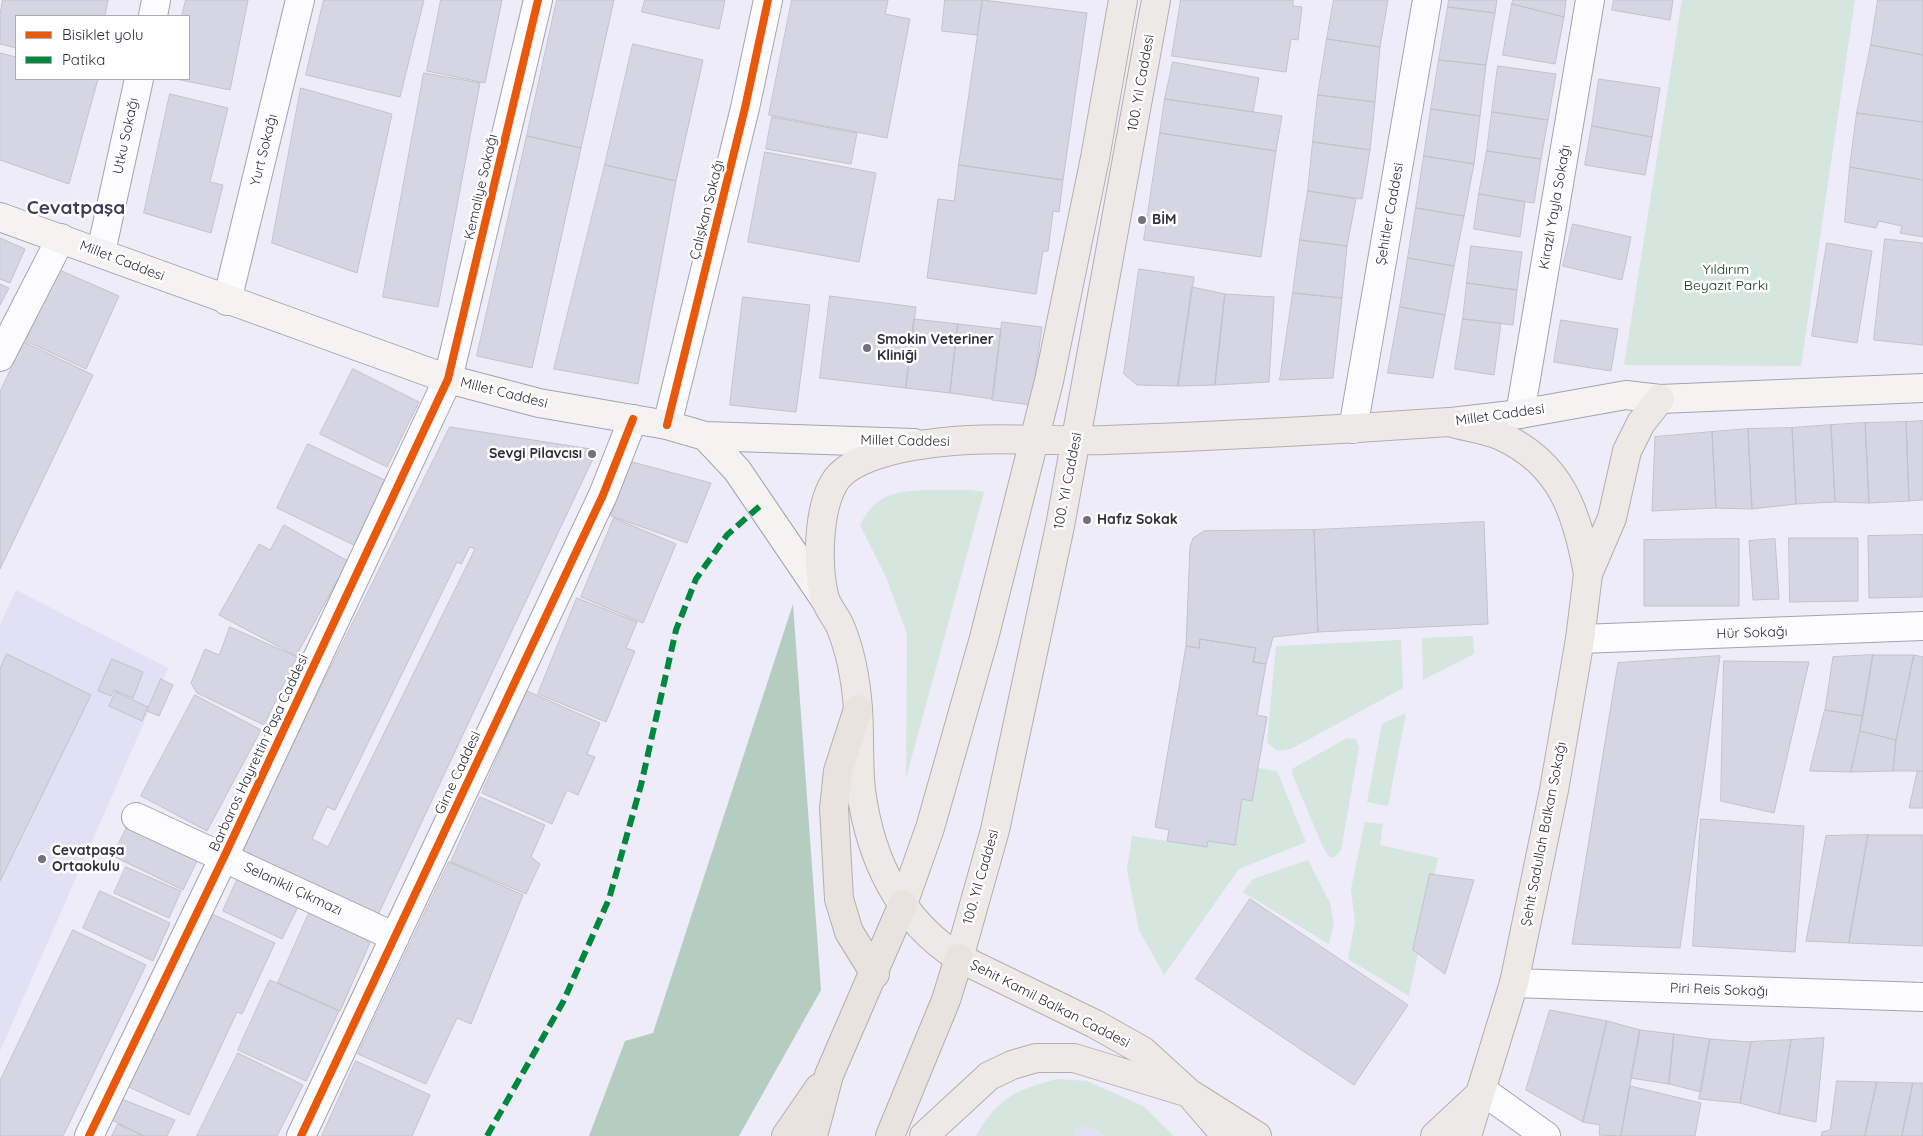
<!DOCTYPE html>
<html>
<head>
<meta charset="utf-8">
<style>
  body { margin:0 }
  #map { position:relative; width:1923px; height:1136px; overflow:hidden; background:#edecf8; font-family:Quicksand,sans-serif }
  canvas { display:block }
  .legend { position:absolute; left:15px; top:15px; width:175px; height:65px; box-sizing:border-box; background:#fff; border:1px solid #acabb1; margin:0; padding:6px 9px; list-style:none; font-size:15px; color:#2f2e3b }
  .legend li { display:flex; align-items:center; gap:10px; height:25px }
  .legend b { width:25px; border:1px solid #acabb1 }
</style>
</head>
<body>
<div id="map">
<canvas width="1923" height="1136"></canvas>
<ul class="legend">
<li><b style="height:6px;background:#e8590c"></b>Bisiklet yolu</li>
<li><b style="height:6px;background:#00873e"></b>Patika</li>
</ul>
</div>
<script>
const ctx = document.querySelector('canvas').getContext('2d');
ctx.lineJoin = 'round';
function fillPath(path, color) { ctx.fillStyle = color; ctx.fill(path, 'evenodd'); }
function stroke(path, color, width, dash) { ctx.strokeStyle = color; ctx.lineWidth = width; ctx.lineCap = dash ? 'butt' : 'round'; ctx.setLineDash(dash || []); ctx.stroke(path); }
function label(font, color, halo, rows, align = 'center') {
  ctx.font = font + ' Quicksand,sans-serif'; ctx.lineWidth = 5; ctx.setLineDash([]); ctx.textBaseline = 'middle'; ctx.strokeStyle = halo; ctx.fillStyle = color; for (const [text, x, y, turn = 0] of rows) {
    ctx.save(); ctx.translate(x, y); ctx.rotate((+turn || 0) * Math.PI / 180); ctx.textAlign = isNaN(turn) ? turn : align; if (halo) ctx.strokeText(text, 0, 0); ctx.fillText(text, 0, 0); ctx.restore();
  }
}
fillPath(new Path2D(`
  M16,590L168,668L0,1051V625Z
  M1078,1126L1098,1131L1104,1136H1073Z`), '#e2e0f4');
fillPath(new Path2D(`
  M1682,0H1855L1801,366L1624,365Z
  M922,490H970L984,492L906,778L907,634L886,577L860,525C875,496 891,492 922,490Z
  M1473,636L1474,654L1423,680L1422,638Z
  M1401,640L1403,688L1291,749L1277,751L1267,742L1276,646Z
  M1406,713L1388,806L1367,802L1382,724Z
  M1347,738L1356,739L1359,748L1341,850L1336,856L1330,858L1323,847L1293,776L1292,769Z
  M1258,768L1277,771L1306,842L1239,869L1164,975L1139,930L1127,870L1132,836L1207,847L1208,841L1235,844L1242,799L1252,801Z
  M1365,822L1383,824L1380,845L1438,858L1409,996L1348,959L1355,922L1351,889Z
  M1308,860L1330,903L1334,924L1329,944L1243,892L1253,879Z
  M1057,1079L1087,1081L1143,1106L1174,1136H1104L1098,1131L1078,1126L1073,1136H976C998,1098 1015,1090 1057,1079Z`), '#d4e6de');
fillPath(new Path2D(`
  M793,604L821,990L739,1136H589L625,1041L653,1033Z`), '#b4cdc0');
const building = new Path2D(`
  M3,0H108L105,16H16V48L0,44V15Z
  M186,0H248L230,90L176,79H189V16H182Z
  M324,0H424L400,97L306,75Z
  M441,0H502L485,83L427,71Z
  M557,0H614L581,148L527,136Z
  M645,0H725L719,29L642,12Z
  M792,0H888L885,14L910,19L887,138L769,115Z
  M945,0H982L977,35L942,31Z
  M983,0L1087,13L1063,180L959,165Z
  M1181,0H1293V6L1302,7L1298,40L1291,39L1286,72L1172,56Z
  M1334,0H1388L1380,47L1327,39Z
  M1449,0H1497L1495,13L1448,7Z
  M1513,0H1566L1564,17L1512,4Z
  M1614,0H1673L1670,20L1612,10Z
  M1878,0H1923V55L1871,45Z
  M1512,4L1564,17L1555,64L1503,55Z
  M1448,7L1495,13L1486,65L1439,60Z
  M1327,39L1380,47L1375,102L1318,95Z
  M633,44L703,60L676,181L605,165Z
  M1871,45L1923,55V122L1857,113Z
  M0,53L16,57V79H98L69,184L0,160Z
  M1439,60L1486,65L1480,116L1431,109Z
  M1173,62L1259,78L1253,112L1165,99Z
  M1498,66L1556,74L1548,120L1492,112Z
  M424,73L480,83L438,307L383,297Z
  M1599,79L1660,88L1652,137L1592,126Z
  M301,88L392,114L357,273L272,243Z
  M170,94L228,108L210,182L223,185L211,233L144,213Z
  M1318,95L1375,102L1370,150L1313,142Z
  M1165,99L1282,116L1276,151L1160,133Z
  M1431,109L1480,116L1474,164L1424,156Z
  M1492,112L1548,120L1541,159L1487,151Z
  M1857,113L1923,122V180L1850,167Z
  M772,117L857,133L851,164L766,149Z
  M1592,126L1652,137L1645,175L1585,165Z
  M1160,133L1276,151L1261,257L1144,240Z
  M527,136L581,148L532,368L477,356Z
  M1313,142L1370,150L1362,199L1308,191Z
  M1487,151L1541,159L1534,203L1479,194Z
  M765,152L876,173L859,262L748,242Z
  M1424,156L1474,164L1464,216L1416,208Z
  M605,165L676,181L638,384L554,369Z
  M959,165L1063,180L1059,212L1053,211L1048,251H1043L1036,294L927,278L938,199L954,201Z
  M1850,167L1923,180V237L1900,233L1902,226L1879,221L1876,228L1845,222Z
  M1308,191L1356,199L1347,246L1300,240Z
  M1479,194L1525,202L1520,237L1474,229Z
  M1416,208L1464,216L1454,266L1408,258Z
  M1573,224L1631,237L1622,280L1563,266Z
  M0,238L25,249L10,283L0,279Z
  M1885,239L1923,243V345L1874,340Z
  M1300,240L1347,246L1342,298L1293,293Z
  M1827,243L1872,251L1857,343L1812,336Z
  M1471,246L1522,252L1517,290L1467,283Z
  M1408,258L1454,266L1445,315L1400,307Z
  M57,269L119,296L86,369L26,341Z
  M1139,269L1194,277L1178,386L1137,385L1124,374Z
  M1467,283L1517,290L1513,325L1463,319Z
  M0,284L9,288L0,305Z
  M1192,287L1225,294L1215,385L1178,386Z
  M1293,293L1342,298L1333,378L1280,380Z
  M1225,294L1274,297L1269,382L1215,385Z
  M830,296L916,307L906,388L820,378Z
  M743,297L810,305L796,412L730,405Z
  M1400,307L1445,315L1433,378L1388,373Z
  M914,319L958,324L950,393L906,388Z
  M1463,319L1501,323L1494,375L1455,369Z
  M1561,320L1618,329L1611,371L1554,362Z
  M1002,322L1042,327L1031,405L992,400Z
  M958,324L1001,329L993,399L950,393Z
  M24,342L93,375L0,569V392Z
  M353,369L419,402L387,467L320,434Z
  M1923,421V500L1909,501L1906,422Z
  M1906,422L1909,501L1869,503L1865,423Z
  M1865,423L1869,503L1835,502L1831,425Z
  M1831,425L1835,502L1796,504L1792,428Z
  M450,427L597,450L376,919L239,853ZM470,547L475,549L328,847L312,839L327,807L335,810L457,562L461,564Z
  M1792,428L1796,504L1752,509L1748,429Z
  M1748,429L1752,509L1716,508L1712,432Z
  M1712,432L1716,508L1652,511L1655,437Z
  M308,444L389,482L358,547L277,508Z
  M632,462L711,483L687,543L611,516Z
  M614,518L676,544L643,623L581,597Z
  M1484,522L1488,624L1318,632L1314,530Z
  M284,525L348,561L296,656L219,615L259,544L270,550Z
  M1314,530L1318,632L1273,637L1266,664L1253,662L1256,648L1200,639L1199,648L1186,646L1190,547L1193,538L1204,531Z
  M1923,535V597L1869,598L1868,536Z
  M1789,538H1858V601L1790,602Z
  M1739,539V606H1644V540Z
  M1775,539L1779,599L1753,600L1749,541Z
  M577,598L637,622L626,648L635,651L606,722L538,694Z
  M230,627L297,657L264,725L197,693L191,683L205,649L219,655Z
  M1200,639L1256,648L1253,662L1266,664L1257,715L1267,717L1252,801L1242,799L1235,845L1208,841L1207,847L1167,841L1169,830L1155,827L1186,646L1199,648Z
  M7,654L91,695L0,881V669Z
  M1873,655L1863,716L1825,710L1833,657Z
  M1873,655H1914L1896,740L1860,731Z
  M1914,655L1923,657V771H1893L1896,740Z
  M1720,656L1680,948L1572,944L1618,663Z
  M112,659L143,672L133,698L114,690L111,696L98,691Z
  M1724,661L1809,662L1774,813L1721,801Z
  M161,679L173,685L159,716L147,711Z
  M527,691L600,723L587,754L595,757L578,795L567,790L552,824L482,793Z
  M116,692L148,707L142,721L109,706Z
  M195,695L261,730L207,831L141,796Z
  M1825,710L1863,716L1851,772L1810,771Z
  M1860,731L1896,740L1893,771L1851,772Z
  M1923,771V808H1909L1917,772Z
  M480,797L545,825L531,857L540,864L526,894L451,862Z
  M1701,819L1804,826L1795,952L1693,946Z
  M127,827L197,861L183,890L113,856Z
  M1868,835H1923V946L1849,943Z
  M1868,835L1849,943L1806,941L1826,836Z
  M449,862L523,895L471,1024L457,1018L426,1084L358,1054Z
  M126,867L181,891L169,918L114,893Z
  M1430,874L1474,880L1445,974L1413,950Z
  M239,876L299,905L282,939L223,911Z
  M100,891L170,923L153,961L83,928Z
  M1250,899L1408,1005L1354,1085L1196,979Z
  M310,911L372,938L340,1011L278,983Z
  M210,913L275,943L242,1014L237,1012L189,1115L129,1087Z
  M73,930L146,965L63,1136H0V1081Z
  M270,980L339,1011L306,1081L238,1050Z
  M1550,1010L1607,1021L1583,1122L1526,1090Z
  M1607,1021L1640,1030L1621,1136L1599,1135L1600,1125L1583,1122Z
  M1640,1030L1674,1034L1669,1084L1631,1078Z
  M1674,1034L1710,1039L1701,1092L1669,1084Z
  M1824,1038L1816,1122L1779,1114L1791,1040Z
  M1710,1039L1751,1042L1740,1103L1699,1099Z
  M1791,1040L1779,1114L1740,1103L1751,1042Z
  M238,1053L303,1085L277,1136H197Z
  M356,1061L430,1095L412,1136H322Z
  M1837,1081L1877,1082L1865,1136H1821L1822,1132L1830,1130Z
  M1877,1082L1913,1083L1902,1136H1865Z
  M1913,1083H1923V1136H1902Z
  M1630,1086L1701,1103L1695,1136H1621Z
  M119,1098L175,1120L167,1136H144L110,1119Z
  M118,1124L144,1136H112Z`);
fillPath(building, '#d6d5e3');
stroke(building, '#c2c1cc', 1);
const minor = new Path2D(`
  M153,16L156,0
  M101,252L139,79
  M227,301L300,0
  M0,357L61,238
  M1520,414L1590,0
  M667,425L745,108L768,0
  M1353,429L1427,0
  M1580,639L1923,626
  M136,817L395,937
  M1514,983L1923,997
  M1483,1091L1546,1136
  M89,1136L224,857L448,379L538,0
  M301,1136L603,495L633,419`);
const secondary = new Path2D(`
  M0,217L448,379L539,403L667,425L705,436L914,443
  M1452,422L1520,414L1626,395L1660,399L1923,388
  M705,436L737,470L824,598`);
const primary = new Path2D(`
  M903,904L930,828L984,638L1049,381L1095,158L1123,0
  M959,958L995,830L1060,526L1156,0
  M924,1136L989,1076L1012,1065L1036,1058H1074L1189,1093L1257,1136
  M1226,1136L1189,1093L1143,1051L1095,1024L959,958C899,920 870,858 861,790C858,764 860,736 858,709C856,681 851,652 840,626C835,615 826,606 824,595C817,565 818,510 834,483C848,458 900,447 927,444C985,435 1046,442 1105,440C1220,436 1335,430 1449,422C1466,427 1485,429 1501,436C1562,464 1577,513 1588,574
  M1435,1136L1480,1094
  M1467,1136L1514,983L1554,790L1580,639L1588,574L1612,518L1627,451L1641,423L1660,399`);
const trunk = new Path2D(`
  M858,709L838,771L834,808L839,899L849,932L875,974
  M786,1136L819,1088
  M813,1136L829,1075L903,904
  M890,1136L946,1000L959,958`);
stroke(minor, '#a4a3af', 30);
stroke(secondary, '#a4a3af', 30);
stroke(primary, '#b5aeac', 30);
stroke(trunk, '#b5aeac', 30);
stroke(minor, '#fcfcfe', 28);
stroke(secondary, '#f5f3f2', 28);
stroke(primary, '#ede9e6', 28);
stroke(trunk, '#e8e3de', 28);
stroke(new Path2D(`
  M487,1136L563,1002L609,899L641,785L676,630L696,579L727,535L761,505`), '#00873e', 6, [12, 6]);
stroke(new Path2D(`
  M667,425L745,108L768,0
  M89,1136L224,857L448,379L538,0
  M301,1136L603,495L633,419`), '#e8590c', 8);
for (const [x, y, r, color] of [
  [1142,220,5,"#72707d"],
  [867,348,5,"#72707d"],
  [592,454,5,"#72707d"],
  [1087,520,5,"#72707d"],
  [42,859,5,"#72707d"]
]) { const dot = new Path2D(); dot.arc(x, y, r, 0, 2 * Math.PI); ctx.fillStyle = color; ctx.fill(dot); stroke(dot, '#fff', 2); }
label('14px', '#2f2e3b', '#fff', [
  ["100. Yıl Caddesi",1141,83,-80],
  ["Utku Sokağı",126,136,-78],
  ["Yurt Sokağı",264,150,-76],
  ["Kemaliye Sokağı",481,187,-77],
  ["Kirazlı Yayla Sokağı",1555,207,-80],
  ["Çalışkan Sokağı",707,210,-76],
  ["Şehitler Caddesi",1390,214,-80],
  ["Millet Caddesi",122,261,21],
  ["Millet Caddesi",504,393,14],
  ["Millet Caddesi",1500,415,-8],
  ["Millet Caddesi",905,441,1],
  ["100. Yıl Caddesi",1068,481,-79],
  ["Hür Sokağı",1752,633,-2],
  ["Barbaros Hayrettin Paşa Caddesi",259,753,-65],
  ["Girne Caddesi",458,773,-65],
  ["Şehit Sadullah Balkan Sokağı",1544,834,-79],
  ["100. Yıl Caddesi",981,877,-74],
  ["Selanikli Çıkmazı",293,889,25],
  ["Piri Reis Sokağı",1719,990,2],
  ["Şehit Kamil Balkan Caddesi",1050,1004,27]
]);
label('bold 14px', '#2f2e3b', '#fff', [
  ["BİM",1152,220],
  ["Smokin Veteriner",877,340],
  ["Kliniği",877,356],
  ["Sevgi Pilavcısı",582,454,"right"],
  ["Hafız Sokak",1097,520],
  ["Cevatpaşa",52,851],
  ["Ortaokulu",52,867]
], 'left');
label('14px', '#0d331d', '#fff', [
  ["Yıldırım",1726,270],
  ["Beyazıt Parkı",1726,286]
]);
label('bold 19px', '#3f3b58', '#fff', [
  ["Cevatpaşa",76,208]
]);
</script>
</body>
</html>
